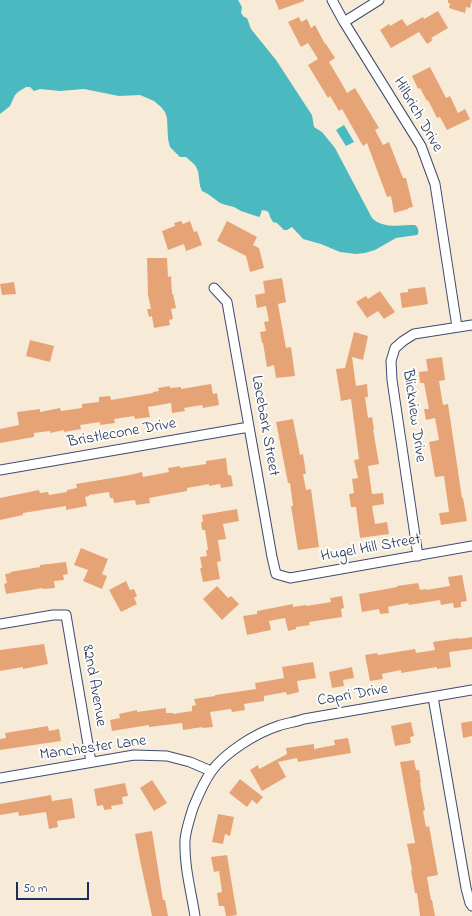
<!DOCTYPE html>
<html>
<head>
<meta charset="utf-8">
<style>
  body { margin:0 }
  #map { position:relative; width:472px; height:916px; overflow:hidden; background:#f7ebd8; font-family:"Indie Flower",sans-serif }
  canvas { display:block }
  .scale { position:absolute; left:16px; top:882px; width:73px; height:18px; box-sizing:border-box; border:2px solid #1b2f5e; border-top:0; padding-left:5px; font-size:12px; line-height:14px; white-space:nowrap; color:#1b2f5e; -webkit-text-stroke:3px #fdfcf7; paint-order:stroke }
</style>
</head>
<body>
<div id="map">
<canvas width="472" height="916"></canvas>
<div class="scale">50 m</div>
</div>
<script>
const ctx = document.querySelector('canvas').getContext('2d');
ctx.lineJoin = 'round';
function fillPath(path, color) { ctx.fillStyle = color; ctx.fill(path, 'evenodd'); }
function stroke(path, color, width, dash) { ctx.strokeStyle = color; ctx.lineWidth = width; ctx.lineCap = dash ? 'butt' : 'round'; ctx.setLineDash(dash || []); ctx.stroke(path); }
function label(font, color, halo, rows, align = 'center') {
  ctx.font = font + ' "Indie Flower",sans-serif'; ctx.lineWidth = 4; ctx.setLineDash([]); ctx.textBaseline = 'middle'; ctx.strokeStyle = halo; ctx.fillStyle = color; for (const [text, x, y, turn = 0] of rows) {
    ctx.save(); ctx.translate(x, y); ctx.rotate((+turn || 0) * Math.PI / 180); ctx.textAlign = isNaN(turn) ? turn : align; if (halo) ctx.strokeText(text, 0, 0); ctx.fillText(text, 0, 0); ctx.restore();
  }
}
fillPath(new Path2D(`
  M0,0H238L242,7L241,13L244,17L247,18L251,29L276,60L308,109L312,115L314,127L322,132L335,148L372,218C383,229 401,225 415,225C418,227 419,230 418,234L417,235L396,238L375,250L365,253L356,254L340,252L321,244L303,239L292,227L287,230H284L277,223L273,222L270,217L269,213L267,211L262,210L260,216L259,217L241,211L234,207L226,205L220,203L208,194L202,191L200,186L198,171L195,165L186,157H180L170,147L168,139L167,118L165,112L161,107L154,101L140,95L119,96L84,89L60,91L40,89L34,91L30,87H26L18,92L15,95L10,106L0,114Z
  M344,125L354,142L346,146L336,130Z`), '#4abac0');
fillPath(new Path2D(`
  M275,0H304V1L279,10Z
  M448,0H472L470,8L466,7L465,13L449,8L450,3H448Z
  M438,11L448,28L431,38L433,40L427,44L419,32L391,48L380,30L389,24L390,26L402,19L407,26L423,17L424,19Z
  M299,17L301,22L307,19L311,28L315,25L325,44H326L335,58L329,62L341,82L347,93L355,88L379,128L375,130L383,145L389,142L403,178H406L413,207L408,208V209L394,213L391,196L387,197L367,143L363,146L342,109L339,111L330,96L328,98L308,65L318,59L308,43L301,47L288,22Z
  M430,67L446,98L450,96L458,113L465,109L470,119L447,130L440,117L437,118L428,100L427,101L420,88L418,89L412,76Z
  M181,221L183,224L190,221L194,232L197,231L202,245L186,251L184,244L168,250L162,231L175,226L174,223Z
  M227,221L257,237L253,245L259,248L264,268L250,272L246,256L217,241Z
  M147,258H167L168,277L171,276L172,294H173L176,308L171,309L173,319L169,320L170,325L154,328L152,316L149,317L147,309H151L148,295Z
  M282,278L286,302L278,304L286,348L291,347L295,376L276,378L274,365L267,367L263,343H262L260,332L266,331L264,322L269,321L266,306L257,308L255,295L265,293L263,281Z
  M14,282L16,294L2,295L0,284Z
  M425,287L428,304L402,308L400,293L408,292V289Z
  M380,291L395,312L384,319L378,311L367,318L356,302L366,296L368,299Z
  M354,332L368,336L363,360L352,357L356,386L367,384L368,397H365L368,418L372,417L374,429H373L379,464L368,466L372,494L383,493L384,504L372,506L375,524L387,522L389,534L360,538L356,507H351L349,494L354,493L352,479L358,478L354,460L359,459L351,399L341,401L336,369L345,368Z
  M30,340L54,346L50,362L26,356Z
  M442,357L445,380L439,381L443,405L448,404L462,498H463L467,521L441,525L439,513L449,512L444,476L435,477L429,442L439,440L435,418L426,420L424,409H429L424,383H420L419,372L428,371L426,359Z
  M211,384L213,394L217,393L219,405L203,408L202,405L184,408L185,411L172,413L171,403L148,407L150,417L135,419L134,416L114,419L115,423L100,425V422L80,425L81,429L64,432V430L50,433V431L34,433V437L0,443V429L19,425L17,412L40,409V412L60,408L61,411L82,408V404L99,402V397L110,396L111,400L153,393V392L159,391L158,388L170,386V388L181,387V389Z
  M293,419L300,455L303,454L306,474H303L306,490L311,489L319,547L298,550L291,506H293L290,483H288L276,422Z
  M226,458L228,475H231L233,486L221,488L220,484L209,486V484L187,488V491L149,498L150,503L136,505L135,500L114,503L113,498H110L109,492L89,495V496L85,497L87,506L66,510V506L23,513V515L0,520V498L39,490L40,493L48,492L49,495L67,492V490L77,488L76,484L130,475L142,472L143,477L169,472L168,468L180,466V468L206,464V461Z
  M237,509L239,521L223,524L226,539L218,540L221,561L217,562L220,579L203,582L200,568H202L200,557L207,556L206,550H208L205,530H202L201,522H203L202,515Z
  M81,548L108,559L102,574L107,576L102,589L83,581L88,570L74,565Z
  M66,562L68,574L63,575L64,580L54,581L55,588L43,589V588L6,594L4,584L7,583L5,574L11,573L10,572L40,567V565Z
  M462,575L467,601L461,602V607L454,608L453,603L441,605L440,600L409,605L408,603L392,606L388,607L389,613L380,614L379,609L362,612L359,594L397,587V586L418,583L420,590L426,589V590L450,586L448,577Z
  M126,581L130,590L134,589L137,596L134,598L137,604L121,612L109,590Z
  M217,586L228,598L231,596L239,604L222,620L203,599Z
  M342,596L344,608L341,609L342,617L309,622L310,625L296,627V629L288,631L285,618L269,621L271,630L247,635L243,616L257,614V611L293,604V607L306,605V606L331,602L330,598Z
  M472,637V649L449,652L451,667L437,669V667L401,673V670L382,674L383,679L370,681L365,655L377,653L378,655L415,649L416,653L435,650L433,642L459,638V639Z
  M44,644L48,664L23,669V667L0,671V650Z
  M313,662L316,678L297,681L299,692L287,695L286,692L264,696V701L244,704L245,710L232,712L231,709L210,712L213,727L202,728V727L183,730L182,723L149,727V725L112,731L110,720L120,718L119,714L137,710V712L166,708V713H173V714L192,711V706L196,705L194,699L215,696V695L256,689L255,683L284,678L282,667Z
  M352,667L354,678L343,680L344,686L332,688L329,672Z
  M472,721V736L463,738L461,723Z
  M411,722L414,736L410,737L411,743L395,746L391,726Z
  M48,726L49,731L59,729L61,741L0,750V739L6,738L5,733Z
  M348,738L351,753L298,762L297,758L278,762L286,777L262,791L250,770L258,765L259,769L287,754L286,748L314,744V749L335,745L334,740Z
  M414,760L416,770H419L421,783H420L425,810L423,811L426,827L429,826L438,875L427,877L431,900H432L435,916H420L417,893H415L411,870H412L407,844L415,843L400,762Z
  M240,779L263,797L257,804L252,800L247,807L229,793Z
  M152,780L167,803L154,811L140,788Z
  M125,783L128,796L122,797L123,804L111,806L112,809L104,810L103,805L97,806L94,789Z
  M51,795L52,801L72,798L75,818L57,821L58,827L49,829L46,812L19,816L18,812L0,815V804Z
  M218,814L234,817L230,836L225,834L223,844L212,842Z
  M152,831L163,900H165L168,916H152L140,860L135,834Z
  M227,855L237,915L230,916H226L224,906H219L217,893L222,892L219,871L214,872L211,857Z`), '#e6a476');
const street = new Path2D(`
  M332,0L344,22L421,146L435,184L457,327
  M344,22L379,0
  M214,288L227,302L272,557L276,574L290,578L472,546
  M0,470L249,427
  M418,556L392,380L391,361L395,348L403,341L414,334L472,325
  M0,624L53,615H66L91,762
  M433,697L466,888L470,903L472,906
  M0,778L134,755L167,756L190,762L211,771
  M195,916C191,891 184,866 185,840C186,829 190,818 193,808C198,796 203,783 211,772C224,753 256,733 278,726C286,723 296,722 304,719L472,690`);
stroke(street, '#3c4b70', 11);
stroke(street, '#fff', 9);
label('16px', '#1b2f5e', '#fdfcf7', [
  ["Hilbrich Drive",417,115,60],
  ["Blickview Drive",413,416,82],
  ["Lacebark Street",264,426,80],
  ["Bristlecone Drive",122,434,-10],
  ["Hugel Hill Street",371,549,-10],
  ["82nd Avenue",93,686,80],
  ["Capri Drive",353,696,-10],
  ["Manchester Lane",93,749,-8]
]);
</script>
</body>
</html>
